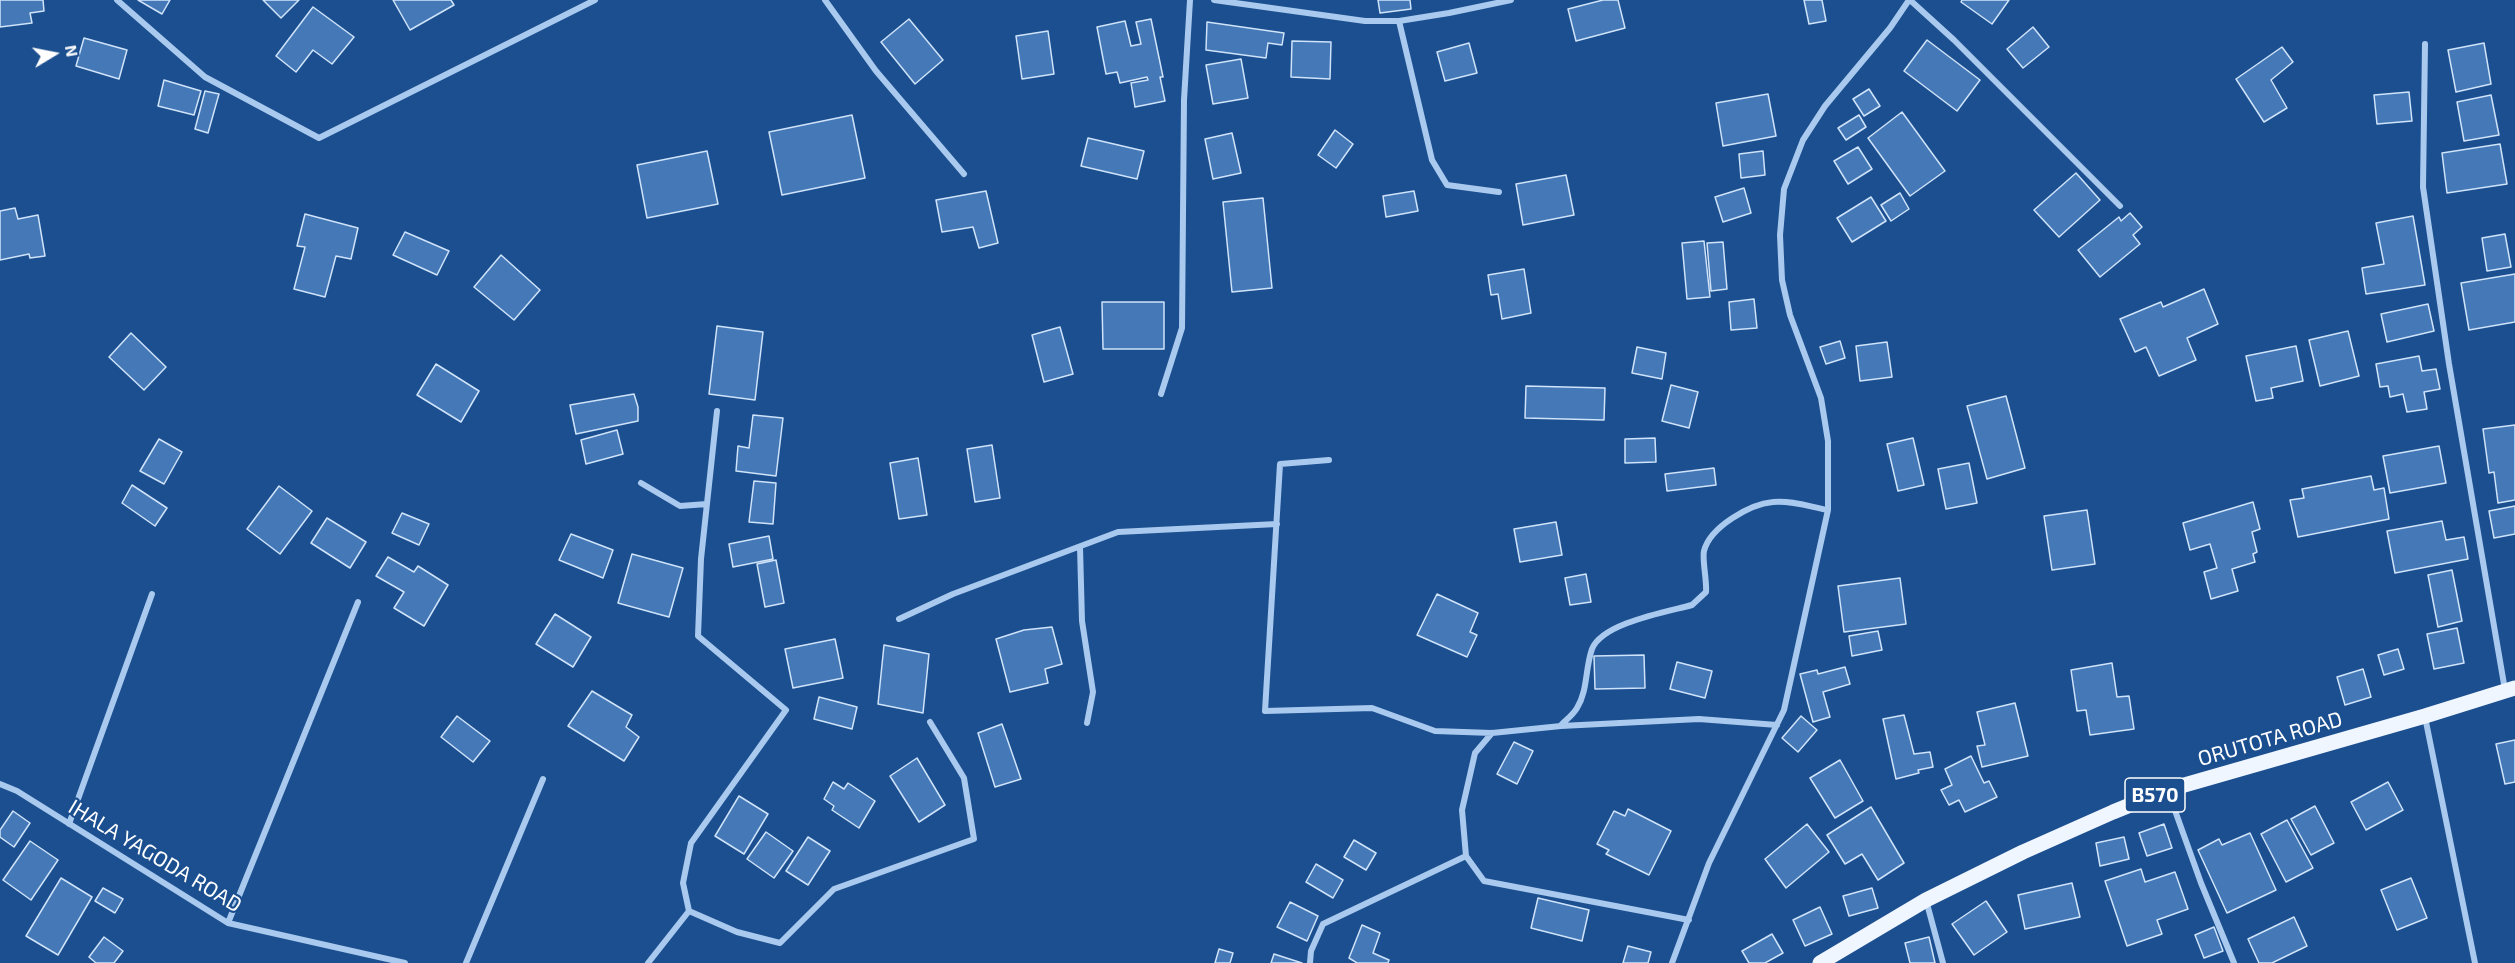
<!DOCTYPE html>
<html>
<head>
<meta charset="utf-8">
<style>
  body { margin:0 }
  #map { position:relative; width:2515px; height:963px; overflow:hidden; background:#1b4f8f; font-family:"Exo 2",sans-serif }
  canvas { display:block }
  .north { position:absolute; left:24px; top:24px; width:60px; height:60px; -webkit-text-stroke:4px #1b4f8f; paint-order:stroke; rotate:80deg; font-size:16px; font-weight:700; line-height:24px; text-align:center; color:#fff }
  .north::after { content:''; display:block; margin:auto; width:21px; height:27px; background:#fff; clip-path:polygon(50% 0,100% 100%,50% 72%,0 100%) }
</style>
</head>
<body>
<div id="map">
<canvas width="2515" height="963"></canvas>
<div class="north">N</div>
</div>
<script>
const ctx = document.querySelector('canvas').getContext('2d');
ctx.lineJoin = 'round';
function fillPath(path, color) { ctx.fillStyle = color; ctx.fill(path, 'evenodd'); }
function stroke(path, color, width, dash) { ctx.strokeStyle = color; ctx.lineWidth = width; ctx.lineCap = dash ? 'butt' : 'round'; ctx.setLineDash(dash || []); ctx.stroke(path); }
function label(font, color, halo, rows, align = 'center') {
  ctx.font = font + ' "Exo 2",sans-serif'; ctx.lineWidth = 4.5; ctx.setLineDash([]); ctx.textBaseline = 'middle'; ctx.strokeStyle = halo; ctx.fillStyle = color; for (const [text, x, y, turn = 0] of rows) {
    ctx.save(); ctx.translate(x, y); ctx.rotate((+turn || 0) * Math.PI / 180); ctx.textAlign = isNaN(turn) ? turn : align; if (halo) ctx.strokeText(text, 0, 0); ctx.fillText(text, 0, 0); ctx.restore();
  }
}
const building = new Path2D(`
  M0,0H43L44,11L30,13L32,23L0,27Z
  M138,0H170L162,14Z
  M263,0H299L281,18Z
  M393,0H451L454,5L410,30Z
  M1378,0H1410L1411,9L1380,13Z
  M1603,0H1618L1625,28L1576,41L1568,9Z
  M1804,0H1822L1826,21L1809,24Z
  M1962,0H2009L1992,24L1961,2Z
  M313,7L354,37L332,64L313,50L296,72L276,56Z
  M909,19L943,60L915,84L881,42Z
  M1151,19L1163,77H1160L1165,101L1135,107L1131,83L1148,80L1147,77L1120,83L1117,72L1106,74L1097,27L1125,21L1131,46L1141,44L1136,22Z
  M1207,22L1284,33L1282,45L1268,43L1266,58L1206,50Z
  M2033,27L2049,47L2023,68L2007,49Z
  M1048,31L1054,74L1022,79L1016,36Z
  M84,38L127,50L119,79L76,66Z
  M1927,40L1980,80L1957,111L1904,71Z
  M1292,41L1331,42L1330,79L1291,77Z
  M1469,43L1477,73L1445,81L1437,52Z
  M2484,43L2491,84L2456,92L2448,50Z
  M2282,47L2293,62L2271,80L2287,108L2264,122L2236,79Z
  M1241,59L1248,98L1213,104L1206,65Z
  M164,80L201,91L194,115L158,106Z
  M1869,89L1880,106L1864,116L1853,99Z
  M205,91L219,94L208,133L195,129Z
  M2409,92L2412,121L2377,124L2374,95Z
  M1768,94L1776,136L1723,146L1716,103Z
  M2491,95L2499,135L2464,141L2457,102Z
  M1902,112L1945,171L1910,196L1868,138Z
  M852,115L865,178L782,195L769,132Z
  M1859,115L1866,127L1846,140L1838,128Z
  M1335,130L1353,144L1336,168L1318,155Z
  M1232,133L1241,173L1213,179L1205,139Z
  M1088,138L1144,151L1137,179L1081,166Z
  M2500,144L2507,184L2447,193L2442,153Z
  M1858,147L1872,169L1848,184L1834,161Z
  M707,151L718,204L647,218L637,165Z
  M1763,151L1765,175L1741,178L1739,154Z
  M2076,173L2100,200L2059,237L2034,210Z
  M1566,175L1574,215L1523,225L1516,184Z
  M1744,188L1751,213L1723,222L1715,197Z
  M986,191L998,243L979,248L973,227L942,232L936,200Z
  M1414,191L1418,211L1386,217L1383,196Z
  M1900,193L1909,209L1891,221L1881,205Z
  M1871,197L1886,221L1852,242L1837,218Z
  M1263,198L1272,288L1232,292L1223,202Z
  M15,208L18,219L38,215L45,256L30,258L29,254L0,260V211Z
  M2130,213L2142,227L2133,235L2140,244L2100,277L2078,250L2119,217L2121,221Z
  M305,214L358,228L351,259L336,256L325,297L294,289L305,247L297,246Z
  M2413,216L2425,285L2366,294L2362,268L2384,264L2376,223Z
  M405,232L449,251L437,275L393,255Z
  M2505,234L2511,267L2487,271L2482,238Z
  M1704,241L1710,297L1687,299L1682,243Z
  M1723,242L1727,289L1711,291L1707,243Z
  M501,255L540,290L514,320L474,287Z
  M1524,269L1531,313L1502,319L1498,294L1491,295L1488,275Z
  M2515,274V322L2469,330L2461,283Z
  M2204,289L2218,324L2187,338L2196,360L2159,376L2146,347L2135,352L2120,319L2161,302L2163,307Z
  M1754,299L1757,328L1731,330L1729,302Z
  M1102,302H1164V349H1103Z
  M2428,304L2434,331L2387,342L2381,314Z
  M717,326L763,332L755,400L709,394Z
  M1060,327L1073,374L1044,382L1032,335Z
  M2348,331L2359,376L2320,386L2309,340Z
  M131,333L166,367L144,390L109,357Z
  M1840,341L1845,358L1826,364L1820,347Z
  M1887,342L1892,377L1860,381L1856,346Z
  M2296,346L2303,381L2271,388L2273,398L2256,401L2246,356Z
  M1637,347L1666,353L1662,379L1632,373Z
  M2419,356L2422,371L2436,369L2440,389L2424,392L2427,409L2407,412L2403,394L2390,397L2388,386L2380,387L2376,364Z
  M436,364L479,391L461,422L417,395Z
  M1671,385L1698,392L1689,428L1662,421Z
  M1526,386L1605,388L1604,420L1525,418Z
  M634,394L638,407V421L576,434L570,405Z
  M2006,396L2025,468L1987,479L1967,406Z
  M753,415L783,418L776,476L736,471L738,446L749,448Z
  M2515,425V500L2498,503L2494,472L2489,473L2483,429Z
  M617,430L623,454L586,464L581,440Z
  M1655,438L1656,462L1625,463V439Z
  M1913,438L1924,485L1898,491L1887,444Z
  M159,439L182,452L164,484L140,471Z
  M992,445L1000,498L975,502L967,449Z
  M2439,446L2446,483L2390,493L2383,456Z
  M918,458L927,515L899,519L890,463Z
  M1969,463L1977,503L1946,509L1938,469Z
  M1714,468L1716,485L1667,491L1665,474Z
  M2371,476L2374,490L2384,488L2389,519L2298,537L2290,500L2304,498L2302,489Z
  M754,481L776,483L773,524L749,522Z
  M132,485L167,508L155,526L122,503Z
  M279,486L312,511L280,554L247,529Z
  M2253,502L2260,529L2252,532L2257,552L2253,554L2255,562L2232,569L2238,591L2211,599L2204,572L2217,568L2210,544L2190,550L2183,523Z
  M2515,506V534L2494,538L2489,511Z
  M2087,510L2095,564L2052,570L2044,516Z
  M402,513L429,524L419,545L392,533Z
  M327,518L366,542L350,568L311,543Z
  M2442,521L2446,540L2464,537L2468,559L2395,573L2387,531Z
  M1556,522L1562,555L1520,562L1514,529Z
  M571,534L613,550L603,578L559,560Z
  M769,536L773,559L733,567L729,544Z
  M632,554L683,568L669,617L618,603Z
  M388,557L414,572L418,566L448,585L424,626L394,608L404,592L376,576Z
  M776,560L784,603L765,607L757,564Z
  M2452,570L2462,621L2438,627L2428,575Z
  M1586,574L1591,602L1570,605L1565,578Z
  M1900,578L1906,624L1844,632L1838,586Z
  M1437,594L1478,613L1470,632L1477,635L1467,657L1417,635Z
  M555,614L591,637L573,667L536,644Z
  M1052,627L1062,664L1045,669L1048,683L1010,692L996,639L1024,630Z
  M2457,628L2464,663L2434,669L2427,634Z
  M1878,631L1882,650L1852,656L1849,636Z
  M835,639L843,678L793,688L785,649Z
  M884,645L929,654L923,713L878,704Z
  M2398,649L2404,669L2384,675L2378,655Z
  M1644,655L1645,688L1595,689L1594,656Z
  M1677,662L1712,671L1705,698L1670,689Z
  M2112,663L2117,697L2129,696L2134,729L2090,735L2086,710L2077,711L2071,670Z
  M1845,667L1850,684L1823,692L1830,717L1813,722L1800,674L1817,670L1818,674Z
  M2363,669L2371,697L2345,705L2337,677Z
  M592,691L632,715L626,727L639,737L624,761L568,726Z
  M819,697L857,707L852,729L814,719Z
  M2015,703L2028,756L1982,767L1977,746L1985,745L1977,712Z
  M1904,715L1914,754L1930,752L1933,767L1918,770L1919,773L1896,779L1883,719Z
  M457,716L490,741L473,762L441,737Z
  M1801,716L1817,730L1798,752L1782,738Z
  M1002,724L1021,779L995,787L978,733Z
  M2515,740V782L2505,784L2496,744Z
  M1514,742L1533,751L1517,784L1497,774Z
  M1971,756L1984,783L1989,781L1997,797L1965,812L1959,800L1949,805L1941,790L1952,785L1945,769Z
  M917,758L945,805L919,822L890,776Z
  M1840,760L1863,801L1835,818L1810,778Z
  M833,782L844,789L848,783L875,801L859,828L832,810L834,806L824,799Z
  M2388,782L2403,810L2366,830L2351,802Z
  M739,796L768,814L744,854L715,836Z
  M2315,806L2334,843L2311,855L2291,819Z
  M1871,807L1904,863L1878,880L1862,854L1845,864L1827,835Z
  M1628,809L1671,831L1649,875L1606,854L1609,850L1597,844L1614,811L1625,816Z
  M13,811L30,823L14,847L0,837V830Z
  M2287,820L2313,868L2286,882L2261,834Z
  M1807,824L1829,852L1786,888L1765,859Z
  M2164,824L2172,848L2147,856L2139,833Z
  M766,832L793,851L774,878L747,859Z
  M2250,833L2276,890L2227,913L2198,850L2219,839L2222,845Z
  M808,837L830,851L808,885L786,871Z
  M2124,837L2129,859L2100,866L2096,843Z
  M1354,840L1376,853L1366,870L1344,857Z
  M30,841L58,860L31,900L3,880Z
  M1316,864L1343,880L1333,898L1306,882Z
  M2141,869L2145,882L2175,872L2188,909L2157,920L2162,934L2127,946L2105,881Z
  M61,878L92,897L58,955L26,936Z
  M2411,878L2427,918L2397,930L2381,890Z
  M2072,883L2080,917L2025,929L2018,895Z
  M103,888L123,899L115,913L95,901Z
  M1872,888L1878,908L1849,916L1843,896Z
  M1538,898L1589,910L1582,941L1531,928Z
  M1986,901L2007,932L1974,955L1952,924Z
  M1290,902L1318,916L1307,941L1277,927Z
  M1820,907L1832,934L1805,946L1793,920Z
  M2294,917L2307,946L2272,963H2259L2248,939Z
  M1362,925L1380,933L1373,953L1389,960L1388,963H1357L1349,958Z
  M2214,927L2223,951L2204,958L2195,935Z
  M1772,934L1783,953L1765,963H1749L1742,951Z
  M104,937L123,951L114,963H96L89,957Z
  M1929,937L1935,963H1910L1905,943Z
  M1628,946L1651,952L1648,963H1623Z
  M1219,949L1233,953L1230,963H1215Z
  M1274,954L1302,963H1271Z`);
fillPath(building, '#4478b7');
stroke(building, '#cfe3fa', 1.5);
stroke(new Path2D(`
  M117,0L205,77L319,138L595,0
  M825,0L876,71L964,174
  M1214,0L1365,21H1399L1449,13L1511,0
  M1910,0L1954,40L2120,206
  M1399,21L1432,160L1447,185L1499,192
  M2425,44L2423,187L2449,364L2505,690
  M1161,394L1182,328L1184,100L1190,0
  M1329,460L1280,464L1265,711L1372,708L1435,731L1492,733L1561,726L1699,719L1777,725
  M641,483L680,506L707,504
  M1080,547L1082,621L1093,692L1087,723
  M899,619L953,594L1118,532L1277,524
  M2425,717L2475,963
  M1561,725C1566,720 1573,715 1577,708C1588,690 1585,669 1592,649C1602,623 1666,612 1692,605L1706,592C1707,581 1702,559 1704,551C1710,527 1750,504 1773,502C1791,500 1811,507 1828,510
  M1492,733L1475,753L1462,810L1466,856L1484,881L1689,920
  M0,784L17,791L228,923L405,963
  M2168,791L2201,883L2234,963
  M69,824L152,594
  M1926,900L1943,963
  M689,911L737,932L780,943L834,889L974,839L964,778L930,722
  M228,923L358,602
  M466,963L543,779
  M648,963L689,911L683,883L691,843L786,710L698,636L701,559L717,411
  M1310,963L1311,951L1323,924L1466,856
  M1672,963L1709,863L1784,710L1828,510V441L1821,398L1790,315L1782,280L1780,235L1784,189L1803,140L1825,106L1890,28L1909,0`), '#a9c9ee', 6);
stroke(new Path2D(`
  M1820,963L1926,900L2023,852L2113,812L2167,790L2425,716L2515,688`), '#f0f6ff', 15);
for (const [x, y, w] of [
  [2155,795,60]
]) { const box = new Path2D(); box.roundRect(x - w / 2, y - 17, w, 34, 4.5); ctx.fillStyle = '#1b4f8f'; ctx.fill(box); stroke(box, '#fff', 1.5); }
label('bold 20px', '#fff', null, [
  ["B570",2155,795]
]);
label('21px', '#fff', '#1b4f8f', [
  ["ORUTOTA ROAD",2270,739,-16],
  ["IHALA YAGODA ROAD",155,856,31]
]);
</script>
</body>
</html>
